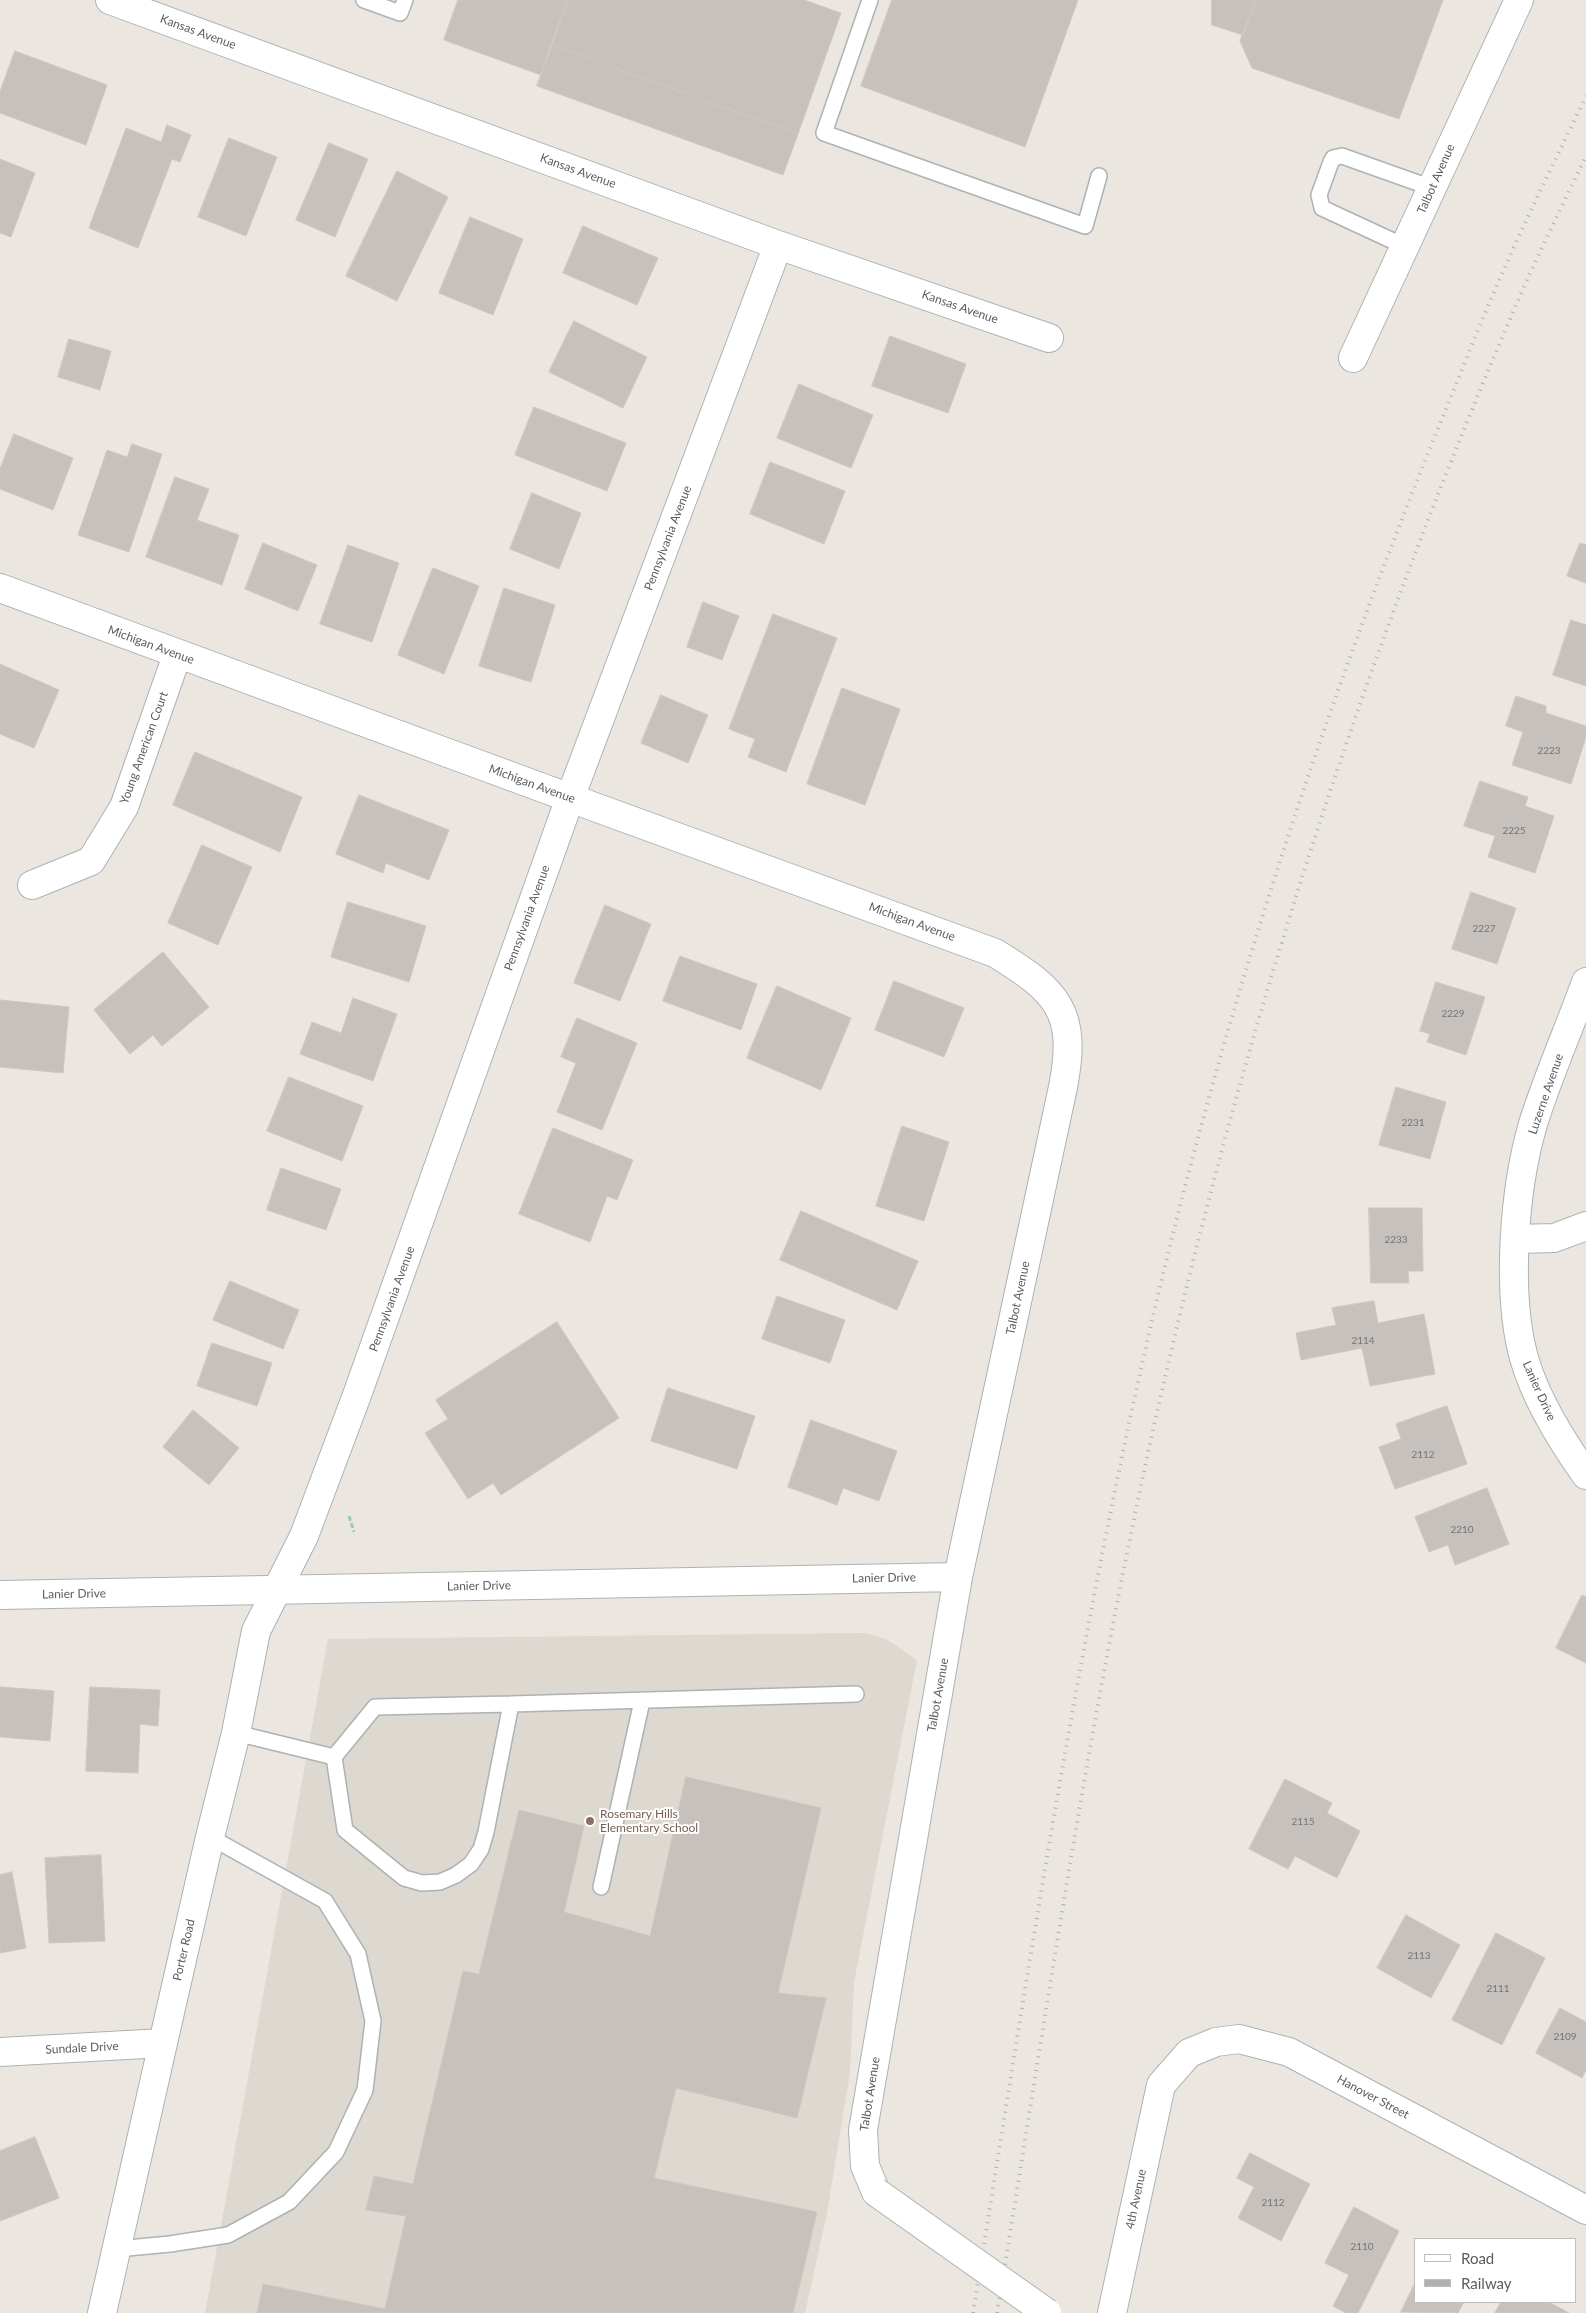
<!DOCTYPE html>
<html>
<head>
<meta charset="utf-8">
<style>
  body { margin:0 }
  #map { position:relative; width:1586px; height:2313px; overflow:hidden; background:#ebe6df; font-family:Lato,sans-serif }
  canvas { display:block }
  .legend { position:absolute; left:1414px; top:2238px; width:162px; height:65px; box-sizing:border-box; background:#fff; border:1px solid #bcbebf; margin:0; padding:6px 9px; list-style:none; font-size:15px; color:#585d60 }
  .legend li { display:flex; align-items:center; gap:10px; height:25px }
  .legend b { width:25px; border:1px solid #bcbebf }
</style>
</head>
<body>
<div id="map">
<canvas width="1586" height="2313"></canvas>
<ul class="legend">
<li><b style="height:6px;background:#fff"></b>Road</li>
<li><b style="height:6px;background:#afb0b0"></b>Railway</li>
</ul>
</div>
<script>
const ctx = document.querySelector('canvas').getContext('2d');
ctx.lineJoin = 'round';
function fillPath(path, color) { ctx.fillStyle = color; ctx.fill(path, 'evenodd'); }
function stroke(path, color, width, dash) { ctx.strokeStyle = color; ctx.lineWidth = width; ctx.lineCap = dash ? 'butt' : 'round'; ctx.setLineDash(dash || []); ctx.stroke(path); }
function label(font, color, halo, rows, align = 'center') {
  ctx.font = font + ' Lato,sans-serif'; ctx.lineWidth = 4; ctx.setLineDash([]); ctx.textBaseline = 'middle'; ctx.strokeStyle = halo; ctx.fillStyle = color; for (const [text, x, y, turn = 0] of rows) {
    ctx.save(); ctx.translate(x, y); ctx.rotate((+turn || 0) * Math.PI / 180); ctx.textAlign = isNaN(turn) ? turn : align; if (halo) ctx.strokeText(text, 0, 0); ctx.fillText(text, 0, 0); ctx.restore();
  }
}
fillPath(new Path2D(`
  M865,1633L886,1639L917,1660L854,1982L850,2072L827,2213L805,2313H205L328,1639Z`), '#ddd8d0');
const building = new Path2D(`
  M458,0H568L541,75L444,40Z
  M568,0H804L841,13L798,134L551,45Z
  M892,0H1078L1025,147L861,86Z
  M1212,0H1256L1243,35L1212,25Z
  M1256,0H1443L1399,119L1252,68L1240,41Z
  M551,45L798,134L783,175L537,86Z
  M15,51L107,85L86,145L0,113V92Z
  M167,125L191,135L180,162L172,159L138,248L89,228L126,128L161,142Z
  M229,138L277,157L246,236L198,217Z
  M329,143L368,159L335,237L296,220Z
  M0,159L35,173L11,237L0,233Z
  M397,171L448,197L397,301L346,276Z
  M470,217L523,239L493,315L439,293Z
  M583,226L658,258L637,305L563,273Z
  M574,321L647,357L623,408L549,372Z
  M890,336L966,364L948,413L872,386Z
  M69,339L111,351L100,390L58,377Z
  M799,384L873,415L851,468L777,438Z
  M534,407L626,443L607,491L515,455Z
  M14,434L73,458L53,510L0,489V469Z
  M132,444L162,454L129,552L78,535L107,450L127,457Z
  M770,462L845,491L824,544L750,514Z
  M175,477L209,489L197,520L239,535L222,585L146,557Z
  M532,493L581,513L559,569L510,549Z
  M263,543L317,565L298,611L245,589Z
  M1580,543L1586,545V583L1567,576Z
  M348,545L399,563L372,642L320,624Z
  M433,568L479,586L444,674L398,655Z
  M504,588L555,605L531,682L479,666Z
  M703,602L739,616L722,660L687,647Z
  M773,614L837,638L786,772L748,757L755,739L729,729Z
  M1571,620L1586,625V686L1553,675Z
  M0,664L59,690L34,748L0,734Z
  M842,688L900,709L865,805L807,784Z
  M661,695L708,715L688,763L641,743Z
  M1516,696L1546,706V713L1586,726V737L1571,784L1512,765L1523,732L1506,726Z
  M195,752L302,797L280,852L173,805Z
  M1480,781L1528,797L1525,806L1554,816L1535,873L1488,857L1495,836L1464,826Z
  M359,795L449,830L429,880L386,863L383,873L336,854Z
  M202,845L252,867L218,945L168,923Z
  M1471,892L1516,908L1497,964L1452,949Z
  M348,902L426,926L409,982L331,957Z
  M605,905L651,924L620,1001L574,983Z
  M163,952L209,1007L162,1046L153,1035L130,1054L94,1010Z
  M680,956L757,984L741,1030L663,1001Z
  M894,981L964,1008L944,1057L875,1030Z
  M1436,982L1485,997L1466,1055L1427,1042L1430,1034L1420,1031Z
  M777,986L851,1018L821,1090L747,1058Z
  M353,998L397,1014L373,1081L300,1054L312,1022L341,1033Z
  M0,1000L69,1007L63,1073L0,1067Z
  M577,1018L637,1043L602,1130L557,1112L576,1063L561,1057Z
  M289,1077L363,1106L342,1161L267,1131Z
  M1396,1087L1446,1102L1430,1159L1379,1145Z
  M902,1126L949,1142L924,1221L876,1206Z
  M553,1128L633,1160L617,1200L607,1196L590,1242L519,1214Z
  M281,1168L341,1189L326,1230L267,1210Z
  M1369,1208H1422L1423,1271H1408L1409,1283H1371Z
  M801,1211L918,1261L897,1310L780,1260Z
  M230,1281L299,1310L283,1349L213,1320Z
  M777,1296L845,1320L830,1363L762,1339Z
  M1374,1301L1378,1323L1424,1314L1435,1374L1370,1386L1362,1348L1301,1360L1296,1333L1336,1325L1332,1308Z
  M557,1322L619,1418L501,1495L493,1483L468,1499L425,1433L448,1419L436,1400Z
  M212,1343L272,1363L257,1406L197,1386Z
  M668,1388L755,1416L737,1469L651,1441Z
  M1447,1406L1467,1464L1395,1489L1379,1447L1401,1439L1396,1424Z
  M193,1410L239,1448L209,1485L163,1447Z
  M811,1420L897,1451L879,1501L843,1488L837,1505L788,1487Z
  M1487,1488L1509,1544L1455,1565L1448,1545L1429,1552L1415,1517Z
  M1582,1595L1586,1597V1663L1556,1648Z
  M0,1687L54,1691L50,1741L0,1737Z
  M90,1687L160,1690L158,1726L140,1724L138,1773L86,1771Z
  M686,1777L821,1808L778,1993L826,1998L797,2118L676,2088L654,2178L817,2212L793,2313H257L263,2284L385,2309L406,2216L366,2210L374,2176L413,2184L463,1971L479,1974L519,1810L584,1826L564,1912L650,1936Z
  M1285,1779L1332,1803L1327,1813L1360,1831L1337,1878L1295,1856L1288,1869L1249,1849Z
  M101,1855L105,1941L49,1943L45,1858Z
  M12,1872L26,1948L0,1953V1875Z
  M1406,1915L1460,1945L1431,1998L1377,1968Z
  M1496,1933L1545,1958L1502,2045L1452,2020Z
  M1560,2008L1586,2022V2070L1582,2078L1536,2053Z
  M35,2137L59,2198L0,2221V2151Z
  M1250,2153L1310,2184L1281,2241L1238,2218L1254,2187L1237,2178Z
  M1354,2207L1399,2231L1358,2313H1346L1333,2306L1349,2275L1325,2263Z
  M1415,2283V2302H1464L1458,2313L1401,2312Z
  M1501,2302H1549L1569,2313H1495Z`);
fillPath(building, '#c6c1bd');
stroke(building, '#d0c7be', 1);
const lane = new Path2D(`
  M364,0L400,13L405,0
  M870,0L824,133L1085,226L1099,176
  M1406,247L1322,208L1319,195L1331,162L1333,158L1342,156L1432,188
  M511,1704L856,1694
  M236,1733L334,1757L345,1830L404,1878L422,1883L440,1882L456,1875L471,1864L481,1849L486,1832L511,1704L375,1707L334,1757
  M601,1887L642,1701
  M117,2249L170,2244L228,2235L289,2202L336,2152L365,2090L373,2021L358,1954L325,1901L210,1837`);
const street = new Path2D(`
  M110,0L778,245L1049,338
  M778,245L570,798L995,953C1057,991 1078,1011 1063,1087L958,1577L863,2130L865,2166L876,2192
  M1353,358L1519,0
  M32,885L91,861L124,807L177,655
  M1586,982C1569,1029 1548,1076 1533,1124C1514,1189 1506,1293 1524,1358C1536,1400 1561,1440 1586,1475
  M1516,1239L1554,1238L1586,1226
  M0,1595L958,1577
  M102,2313L163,2043
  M1112,2313L1161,2085L1189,2053L1216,2042L1239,2039L1289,2052L1586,2210`);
const secondary = new Path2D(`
  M0,588L570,798L357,1395L304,1536L256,1631L236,1733L210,1837L163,2043L0,2052`);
stroke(lane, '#adb2b5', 18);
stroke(street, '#adb2b5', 30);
stroke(secondary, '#acb1b5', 30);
stroke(new Path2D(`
  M349,1516L354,1532`), '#9ccfa0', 3, [5, 2.5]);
stroke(lane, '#fff', 15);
stroke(street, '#fff', 28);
stroke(secondary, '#fff', 28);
stroke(new Path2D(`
  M973,2313C1024,1996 1072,1678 1142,1364C1215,1040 1318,721 1444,414C1463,368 1481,320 1502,274C1528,214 1558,155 1586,96
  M997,2313C1049,1998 1094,1681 1167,1369C1253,999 1371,638 1523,289C1543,244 1565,200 1586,156`), '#afb0b0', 4, [1, 6]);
const streetBridge = new Path2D(`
  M876,2192L1047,2313`);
stroke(streetBridge, '#adb2b5', 30, []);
stroke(streetBridge, '#fff', 28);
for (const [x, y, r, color] of [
  [590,1821,5,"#8d6e63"]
]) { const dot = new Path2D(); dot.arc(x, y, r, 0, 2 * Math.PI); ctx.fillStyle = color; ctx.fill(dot); stroke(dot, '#fff', 2); }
label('10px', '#747677', null, [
  ["2223",1549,751],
  ["2225",1514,831],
  ["2227",1484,929],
  ["2229",1453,1014],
  ["2231",1413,1123],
  ["2233",1396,1240],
  ["2114",1363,1341],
  ["2112",1423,1455],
  ["2210",1462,1530],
  ["2115",1303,1822],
  ["2113",1419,1956],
  ["2111",1498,1989],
  ["2109",1565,2037],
  ["2112",1273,2203],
  ["2110",1362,2247]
]);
label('12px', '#585d60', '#fff', [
  ["Kansas Avenue",198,32,20],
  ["Kansas Avenue",578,171,20],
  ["Talbot Avenue",1436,179,-66],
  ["Kansas Avenue",960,307,19],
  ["Pennsylvania Avenue",668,538,-69],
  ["Michigan Avenue",151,645,20],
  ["Young American Court",144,748,-70],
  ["Michigan Avenue",532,784,20],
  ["Pennsylvania Avenue",527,918,-70],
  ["Michigan Avenue",912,922,20],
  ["Luzerne Avenue",1546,1094,-71],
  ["Talbot Avenue",1018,1298,-78],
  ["Pennsylvania Avenue",392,1299,-70],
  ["Lanier Drive",1539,1391,66],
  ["Lanier Drive",884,1578,-1],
  ["Lanier Drive",479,1586,-1],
  ["Lanier Drive",74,1594,-1],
  ["Talbot Avenue",938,1695,-80],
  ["Porter Road",184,1950,-77],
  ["Sundale Drive",82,2048,-3],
  ["Talbot Avenue",870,2094,-81],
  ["Hanover Street",1373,2097,28],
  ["4th Avenue",1136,2199,-78]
]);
label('12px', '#785e54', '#fff', [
  ["Rosemary Hills",600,1814],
  ["Elementary School",600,1828]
], 'left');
</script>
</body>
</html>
